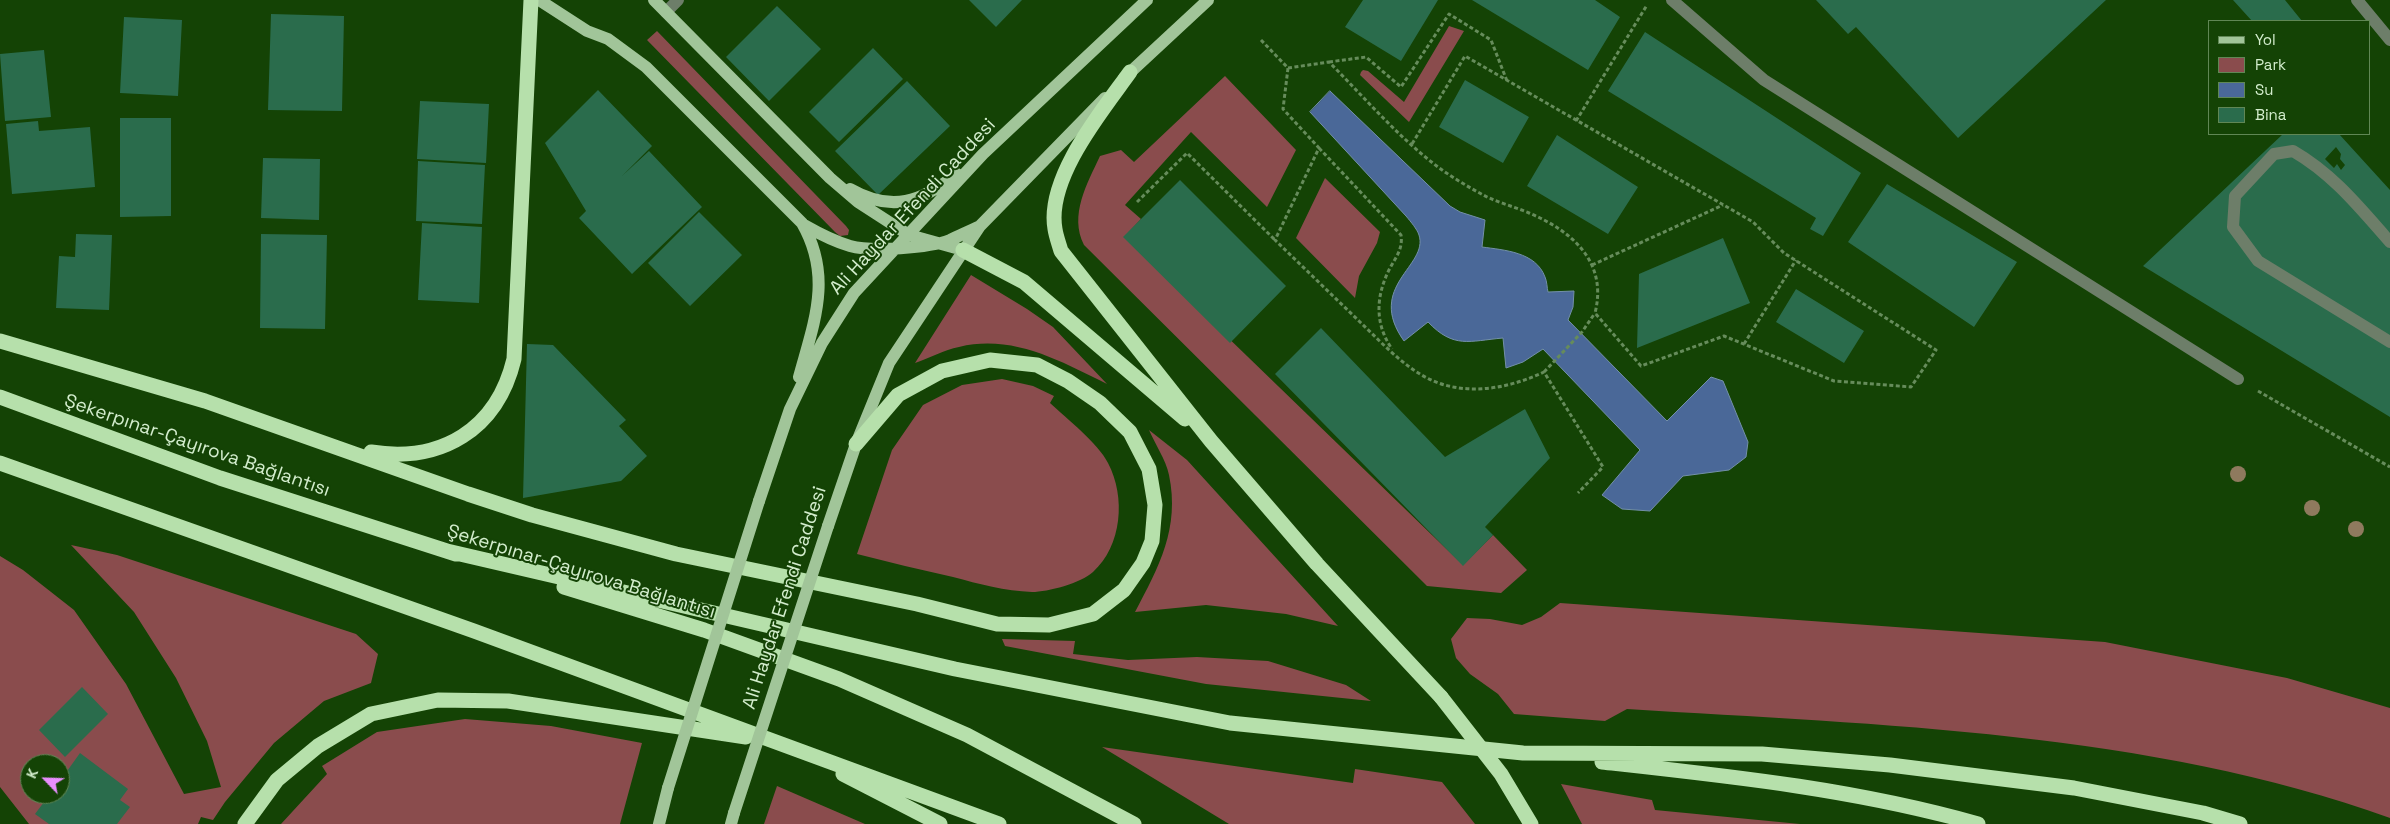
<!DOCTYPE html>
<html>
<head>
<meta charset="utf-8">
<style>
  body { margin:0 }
  #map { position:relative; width:2390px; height:824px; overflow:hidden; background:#144305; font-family:"Space Grotesk",sans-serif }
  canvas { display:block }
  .legend { position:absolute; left:2208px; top:20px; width:162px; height:115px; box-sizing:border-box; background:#144305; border:1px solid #608755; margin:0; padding:6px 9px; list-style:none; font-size:15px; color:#d3edcd }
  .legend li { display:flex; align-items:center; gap:10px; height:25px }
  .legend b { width:25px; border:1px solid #608755 }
  .north { position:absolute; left:20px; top:754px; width:50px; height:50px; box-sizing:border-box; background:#144305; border:1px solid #608755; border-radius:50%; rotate:294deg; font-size:14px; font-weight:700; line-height:20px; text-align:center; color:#d3edcd }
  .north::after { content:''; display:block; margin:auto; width:18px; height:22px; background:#e98efe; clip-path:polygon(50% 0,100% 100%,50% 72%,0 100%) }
</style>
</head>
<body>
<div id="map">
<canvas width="2390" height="824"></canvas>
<ul class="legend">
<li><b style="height:6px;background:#a1c599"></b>Yol</li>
<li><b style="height:14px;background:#8a4c4d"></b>Park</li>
<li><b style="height:14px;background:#4a6898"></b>Su</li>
<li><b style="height:14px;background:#2a6c4c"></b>Bina</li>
</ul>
<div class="north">K</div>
</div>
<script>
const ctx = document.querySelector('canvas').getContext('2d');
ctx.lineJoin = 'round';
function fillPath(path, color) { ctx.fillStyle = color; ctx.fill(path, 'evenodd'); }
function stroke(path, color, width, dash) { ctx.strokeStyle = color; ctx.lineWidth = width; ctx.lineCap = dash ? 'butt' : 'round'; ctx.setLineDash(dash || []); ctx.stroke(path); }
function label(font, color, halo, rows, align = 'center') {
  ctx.font = font + ' "Space Grotesk",sans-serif'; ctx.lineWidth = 4; ctx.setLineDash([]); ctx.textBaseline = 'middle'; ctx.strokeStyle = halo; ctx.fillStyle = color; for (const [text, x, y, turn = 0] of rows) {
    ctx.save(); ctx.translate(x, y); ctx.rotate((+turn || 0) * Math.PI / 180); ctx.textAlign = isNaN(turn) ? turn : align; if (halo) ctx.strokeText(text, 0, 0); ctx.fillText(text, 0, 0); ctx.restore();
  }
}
fillPath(new Path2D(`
  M1449,26L1464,31L1409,122L1360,75L1361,72L1363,70L1368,71L1404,102Z
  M657,31L846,226L849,230L848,235L840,236L835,232L647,40Z
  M1225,76L1296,150L1267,207L1191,132L1125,205L1141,219L1124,237L1463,565L1493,535L1527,570L1501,593L1427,586L1084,245C1069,215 1087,184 1100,156L1121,150L1134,162Z
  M1325,178L1380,232L1377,243L1359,276L1355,298L1296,238Z
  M971,275L1027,309L1053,327L1107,384C1060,361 1013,334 959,347C944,350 930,358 915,363Z
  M1002,379L1033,386L1054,396L1050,403C1067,419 1098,443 1108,463C1126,497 1122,546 1093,572C1081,583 1048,592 1032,592C1005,591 979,584 953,577C921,570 889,562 857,554L892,450L923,405L962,385Z
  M1149,430L1187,460L1338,626L1286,614L1206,605L1135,612C1159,567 1180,528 1169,475C1166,460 1155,444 1149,430Z
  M71,545L117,555L356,634L378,654L371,683L324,701L274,743L225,802L213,820L201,817L198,824H29L0,787V556L23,570L74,610L126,684L184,794L221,787L207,741L176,678L134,612ZM30,764H60V794H30Z
  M1560,603L2105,642L2287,678L2390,708V818C2148,731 1881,725 1627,709L1605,721L1514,714L1498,694L1470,674L1456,658L1451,639L1467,618L1490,619L1522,625L1541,617Z
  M1002,639L1075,641L1073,654L1128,660L1197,657L1268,661L1346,685L1371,701L1206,684L1005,646Z
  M465,719L551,726L642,743L620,824H281L327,774L322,766L377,732Z
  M1102,747L1353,783L1355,769L1442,782L1475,824H1229Z
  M1561,784L1652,800L1655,810L1800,824H1582Z
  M777,786L865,824H764Z`), '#8a4c4d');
const water = new Path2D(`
  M1330,91L1450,206L1460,212L1485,220L1482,247C1504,250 1536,252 1545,277C1547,281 1547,288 1548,292L1574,291L1573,307L1568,320L1667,421L1711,377L1723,381L1748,442L1746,457L1729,470L1683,476L1650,511L1622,509L1602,495L1640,450L1543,349L1523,362L1506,368L1503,338C1469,341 1454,349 1428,322L1404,341C1365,286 1429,266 1419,235C1417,229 1411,222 1406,216L1310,112Z`);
fillPath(water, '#4a6898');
stroke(water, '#7390a8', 1);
fillPath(new Path2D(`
  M969,0H1022L996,27Z
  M1363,0H1438L1401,61L1345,27Z
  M1472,0H1595L1620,17L1588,70Z
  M1816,0H2106L1958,138L1856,27L1848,34Z
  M2233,0H2285L2302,21H2252Z
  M777,6L821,49L769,101L726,57Z
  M271,14L344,16L342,111L268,110Z
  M124,17L182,20L178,96L120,93Z
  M1645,32L1861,173L1823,236L1810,229L1816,218L1608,91Z
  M873,48L903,79L839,142L809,112Z
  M44,50L51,117L5,121L0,54Z
  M1465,80L1529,117L1503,163L1439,127Z
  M907,81L950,126L878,195L835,151Z
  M598,90L652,146L622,176L649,151L702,207L632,274L579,218L586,211L545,143Z
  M420,101L489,104L486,163L417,159Z
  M120,118H171V216L120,217Z
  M38,121L39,131L90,127L95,187L12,194L6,124Z
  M2283,134H2339L2390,190V417L2143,266ZM2336,147L2341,154L2340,159L2345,165L2341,170L2337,164L2334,168L2325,159Z
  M1557,135L1638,187L1608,234L1527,186Z
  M263,158L320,159L319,220L261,218Z
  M418,161L485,165L482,224L416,221Z
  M1180,180L1286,286L1230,343L1123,237Z
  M1887,184L2017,262L1974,327L1848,242Z
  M699,212L742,255L690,306L648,263Z
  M422,223L482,227L479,303L418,300Z
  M76,234L112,235L109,310L56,308L59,256L75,257Z
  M261,234L327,235L325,329L260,328Z
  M1723,238L1750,303L1637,348L1639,274Z
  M1796,289L1864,331L1844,363L1776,322Z
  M1321,328L1445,457L1525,409L1550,458L1485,527L1493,535L1463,566L1275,374Z
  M527,344L553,345L626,420L619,426L647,456L621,481L523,498Z
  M82,687L108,714L65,757L39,730Z
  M80,753L128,789L120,800L130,807L117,824H49L35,814L50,794H60V781Z`), '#2a6c4c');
stroke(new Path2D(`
  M1261,40L1288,68L1283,109L1319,148L1275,240C1303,267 1332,295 1360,322C1379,340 1397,360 1420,374C1458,398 1506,390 1544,372L1603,467L1578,493
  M1329,62L1366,57L1401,87L1449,14L1491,40L1507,81
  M1288,68L1329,62C1364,97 1398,137 1438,167C1453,178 1470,188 1487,197C1500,203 1515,207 1529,213C1572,231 1608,262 1595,313L1641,366L1724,336L1834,381L1911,387L1936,350L1784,253L1753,222L1465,56L1412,144
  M1576,121L1647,5
  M1319,148L1401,235C1403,249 1396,257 1390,268C1376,295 1374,323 1392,349
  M1137,202L1187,153L1275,240
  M1592,265L1723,205
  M1744,344L1796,260
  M1544,372L1582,332L1595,313
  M2258,391L2390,467`), '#668c5b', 3, [4, 2.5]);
stroke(new Path2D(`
  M1672,0L1764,80L2238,379
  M2357,0L2390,40
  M666,12L678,0
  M2390,242C2360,208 2333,174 2293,151L2274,154L2235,196L2233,227L2258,261L2390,342`), '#6d7e69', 12);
stroke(new Path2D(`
  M539,0L587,31L608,39L646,67L802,223C833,277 814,322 799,377
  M654,0L830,178L858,202L909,235L963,250
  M1124,78L1208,0
  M850,189C892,213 921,202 957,174
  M804,225C818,233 833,241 850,246C872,252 929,248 950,240C959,236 969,231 978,227
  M759,501L790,409L822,343L854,293L983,154L1147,0
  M828,526L856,444L889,363L980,226L1105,98
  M659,824L668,788
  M731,824L734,813`), '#a1c599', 12);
stroke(new Path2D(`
  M1130,72C1102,111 1046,178 1055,229C1056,236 1059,244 1061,251L1211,441L1317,564L1441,697
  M963,250L1024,282L1185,419
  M0,341L205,401L468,494L532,515L676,554L917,604L997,624L1049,625L1093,614L1124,590L1143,563L1152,541L1155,505L1149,469L1130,432L1100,403L1068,381L1037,365L990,360L942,371L898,395L856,444
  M0,397L220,478L456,554
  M371,452C441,463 497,430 514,359L531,0
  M0,463L474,631L999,824
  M447,551L955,669L1230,723L1523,753L1762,754L1890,765L2074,788L2203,813L2240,824
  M564,587L704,630L839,679L967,735L1134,824
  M1602,762C1729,776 1855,789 1978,824
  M843,774L940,824
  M245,824L277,780L318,746L371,714L438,700L508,701L746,737`), '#b6e0ab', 15);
stroke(new Path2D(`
  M668,788L759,501
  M734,813L828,526`), '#a1c599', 12);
stroke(new Path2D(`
  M1441,697L1501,774L1531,824`), '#b6e0ab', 15);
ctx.fillStyle = '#8f7a5e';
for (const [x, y] of [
  [2238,474],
  [2312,508],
  [2356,529]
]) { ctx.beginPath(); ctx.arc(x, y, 8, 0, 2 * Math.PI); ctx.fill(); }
label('19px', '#d3edcd', '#144305', [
  ["Ali Haydar Efendi Caddesi",913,207,-47],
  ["Şekerpınar-Çayırova Bağlantısı",197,446,19],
  ["Şekerpınar-Çayırova Bağlantısı",581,572,17],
  ["Ali Haydar Efendi Caddesi",785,598,-72]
]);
</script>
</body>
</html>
